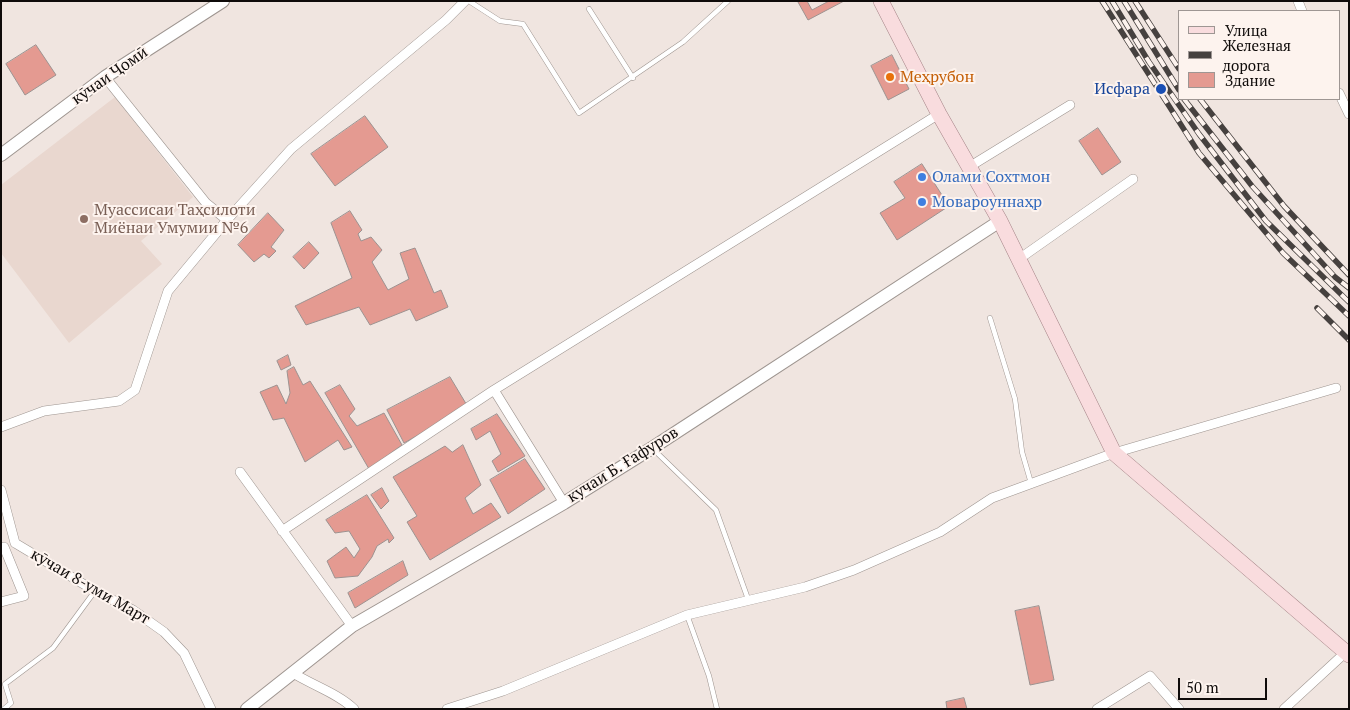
<!DOCTYPE html>
<html>
<head>
<meta charset="utf-8">
<style>
  body { margin:0 }
  #map { position:relative; width:1350px; height:710px; overflow:hidden; background:#f0e5e0; font-family:"PT Serif",serif }
  canvas { display:block }
  .frame { position:absolute; inset:0; border:2px solid #0f0b0a; pointer-events:none }
  .legend { position:absolute; left:1178px; top:10px; width:162px; height:90px; box-sizing:border-box; background:#fdf3ee; border:1px solid #9e9693; margin:0; padding:6px 9px; list-style:none; font-size:15px; color:#0f0b0a }
  .legend li { display:flex; align-items:center; gap:10px; height:25px }
  .legend b { width:25px; border:1px solid #9e9693 }
  .scale { position:absolute; left:1178px; top:678px; width:89px; height:22px; box-sizing:border-box; border:2px solid #0f0b0a; border-top:0; padding-left:6px; font-size:15px; line-height:18px; white-space:nowrap; color:#0f0b0a; -webkit-text-stroke:4px #fdf3ee; paint-order:stroke }
</style>
</head>
<body>
<div id="map">
<canvas width="1350" height="710"></canvas>
<div class="frame"></div>
<ul class="legend">
<li><b style="height:6px;background:#f9dcde"></b>Улица</li>
<li><b style="height:6px;background:#46413f"></b>Железная дорога</li>
<li><b style="height:14px;background:#e49a91"></b>Здание</li>
</ul>
<div class="scale">50 m</div>
</div>
<script>
const ctx = document.querySelector('canvas').getContext('2d');
ctx.lineJoin = 'round';
function fillPath(path, color) { ctx.fillStyle = color; ctx.fill(path, 'evenodd'); }
function stroke(path, color, width, dash) { ctx.strokeStyle = color; ctx.lineWidth = width; ctx.lineCap = dash ? 'butt' : 'round'; ctx.setLineDash(dash || []); ctx.stroke(path); }
function label(font, color, halo, rows, align = 'center') {
  ctx.font = font + ' "PT Serif",serif'; ctx.lineWidth = 4; ctx.setLineDash([]); ctx.textBaseline = 'middle'; ctx.strokeStyle = halo; ctx.fillStyle = color; for (const [text, x, y, turn = 0] of rows) {
    ctx.save(); ctx.translate(x, y); ctx.rotate((+turn || 0) * Math.PI / 180); ctx.textAlign = isNaN(turn) ? turn : align; if (halo) ctx.strokeText(text, 0, 0); ctx.fillText(text, 0, 0); ctx.restore();
  }
}
fillPath(new Path2D(`
  M115,97L193,197L141,241L162,264L69,343L1,253V185Z`), '#e9d7cf');
const building = new Path2D(`
  M807,1L812,10L829,1H844L808,20L798,2Z
  M36,45L56,75L25,95L6,64Z
  M892,55L909,89L888,100L871,66Z
  M365,116L388,147L335,186L311,154Z
  M1098,128L1121,162L1102,175L1079,141Z
  M922,164L949,206L897,240L880,213L905,198L894,182Z
  M350,211L362,230L358,234L361,241L371,237L382,250L372,262L388,290L409,279L400,253L415,248L434,293L441,290L448,307L416,321L410,309L370,325L359,307L306,325L295,306L352,278L331,223Z
  M268,213L284,230L271,247L276,251L269,258L264,254L254,262L238,245Z
  M309,242L319,253L304,269L293,257Z
  M288,355L291,365L281,370L277,361Z
  M294,367L303,385L310,381L352,447L344,450L338,440L305,462L284,418L273,420L260,392L277,385L286,404L290,393L287,371Z
  M450,377L468,407L404,443L387,410Z
  M340,385L355,409L349,416L357,426L384,413L402,445L369,469L325,393Z
  M497,414L525,456L498,472L492,461L501,454L490,431L476,440L471,429Z
  M463,445L481,485L465,498L473,514L491,503L501,517L430,560L407,522L417,516L393,477L445,446L452,452Z
  M525,459L545,489L508,514L490,480Z
  M382,488L389,501L381,509L371,495Z
  M367,495L394,538L389,543L388,539L377,546L372,557L358,576L335,578L327,561L346,547L354,558L360,549L349,531L335,533L326,520Z
  M403,561L408,575L355,608L348,593Z
  M1039,606L1054,680L1030,685L1015,611Z
  M964,698L967,709H947L946,702Z`);
fillPath(building, '#e49a91');
stroke(building, '#9c9290', 1);
const lane = new Path2D(`
  M469,1L500,21L523,24L579,113L683,42L728,1
  M589,9L633,78
  M990,318L1015,399L1022,452L1031,483
  M653,449L716,510L748,599
  M687,615L709,676L717,709
  M4,709L11,703L5,684L53,648L95,591`);
const street = new Path2D(`
  M1298,1L1302,11
  M105,77L206,203L227,220
  M1339,93L1349,114
  M969,167L1070,105
  M1019,259L1133,179
  M494,390L564,503
  M1,427L44,411L119,401L135,390L168,291L227,220L291,149L446,20L465,1
  M240,472L352,626
  M1,490L15,543
  M282,531L494,390L939,114
  M15,543L95,591L133,610L164,632L184,653L211,709
  M1,602L24,596L4,547
  M293,673C312,685 339,694 354,709
  M447,709L503,691L687,615L805,587L854,570L940,532L992,498L1114,453L1336,388
  M1097,709L1150,676L1179,709
  M1284,709L1346,652`);
const secondary = new Path2D(`
  M1,155L105,77L223,1
  M247,709L352,626L564,503L652,448L1000,221`);
const primary = new Path2D(`
  M881,1L939,114L1000,221L1114,453L1349,655`);
stroke(lane, '#9e9590', 5.5);
stroke(street, '#9e9590', 10);
stroke(secondary, '#9e9590', 14);
stroke(primary, '#a48386', 16);
stroke(lane, '#fff', 4.5);
stroke(street, '#fff', 9);
stroke(secondary, '#fff', 12);
stroke(primary, '#f9dcde', 15);
const rail = new Path2D(`
  M1102,1L1199,153L1283,253L1349,316
  M1112,1L1149,62L1199,134L1266,221L1349,302
  M1124,1L1179,90
  M1135,1L1179,69
  M1184,99L1252,186L1335,277L1349,288
  M1200,99L1284,206L1349,275
  M1317,308L1349,340`);
stroke(rail, '#46413f', 5.5);
stroke(rail, '#fdf3ee', 4, [11]);
for (const [x, y, r, color] of [
  [890,77,5,"#e8710a"],
  [1161,89,6,"#1a4fb4"],
  [922,177,5,"#3f7fe0"],
  [922,202,5,"#3f7fe0"],
  [84,219,5,"#8d6e63"]
]) { const dot = new Path2D(); dot.arc(x, y, r, 0, 2 * Math.PI); ctx.fillStyle = color; ctx.fill(dot); stroke(dot, '#fdf3ee', 2); }
label('16px', '#0f0b0a', '#fdf3ee', [
  ["кӯчаи Ҷомӣ",110,76,-35],
  ["кучаи Б. Ғафуров",623,465,-32],
  ["кӯчаи 8-уми Март",90,587,30]
]);
label('16px', '#c56008', '#fdf3ee', [
  ["Меҳрубон",900,77]
], 'left');
label('16px', '#164399', '#fdf3ee', [
  ["Исфара",1150,89]
], 'right');
label('16px', '#366cbe', '#fdf3ee', [
  ["Олами Сохтмон",932,177],
  ["Мовароуннаҳр",932,202]
], 'left');
label('16px', '#785e54', '#fdf3ee', [
  ["Муассисаи Таҳсилоти",94,210],
  ["Миёнаи Умумии №6",94,228]
], 'left');
</script>
</body>
</html>
